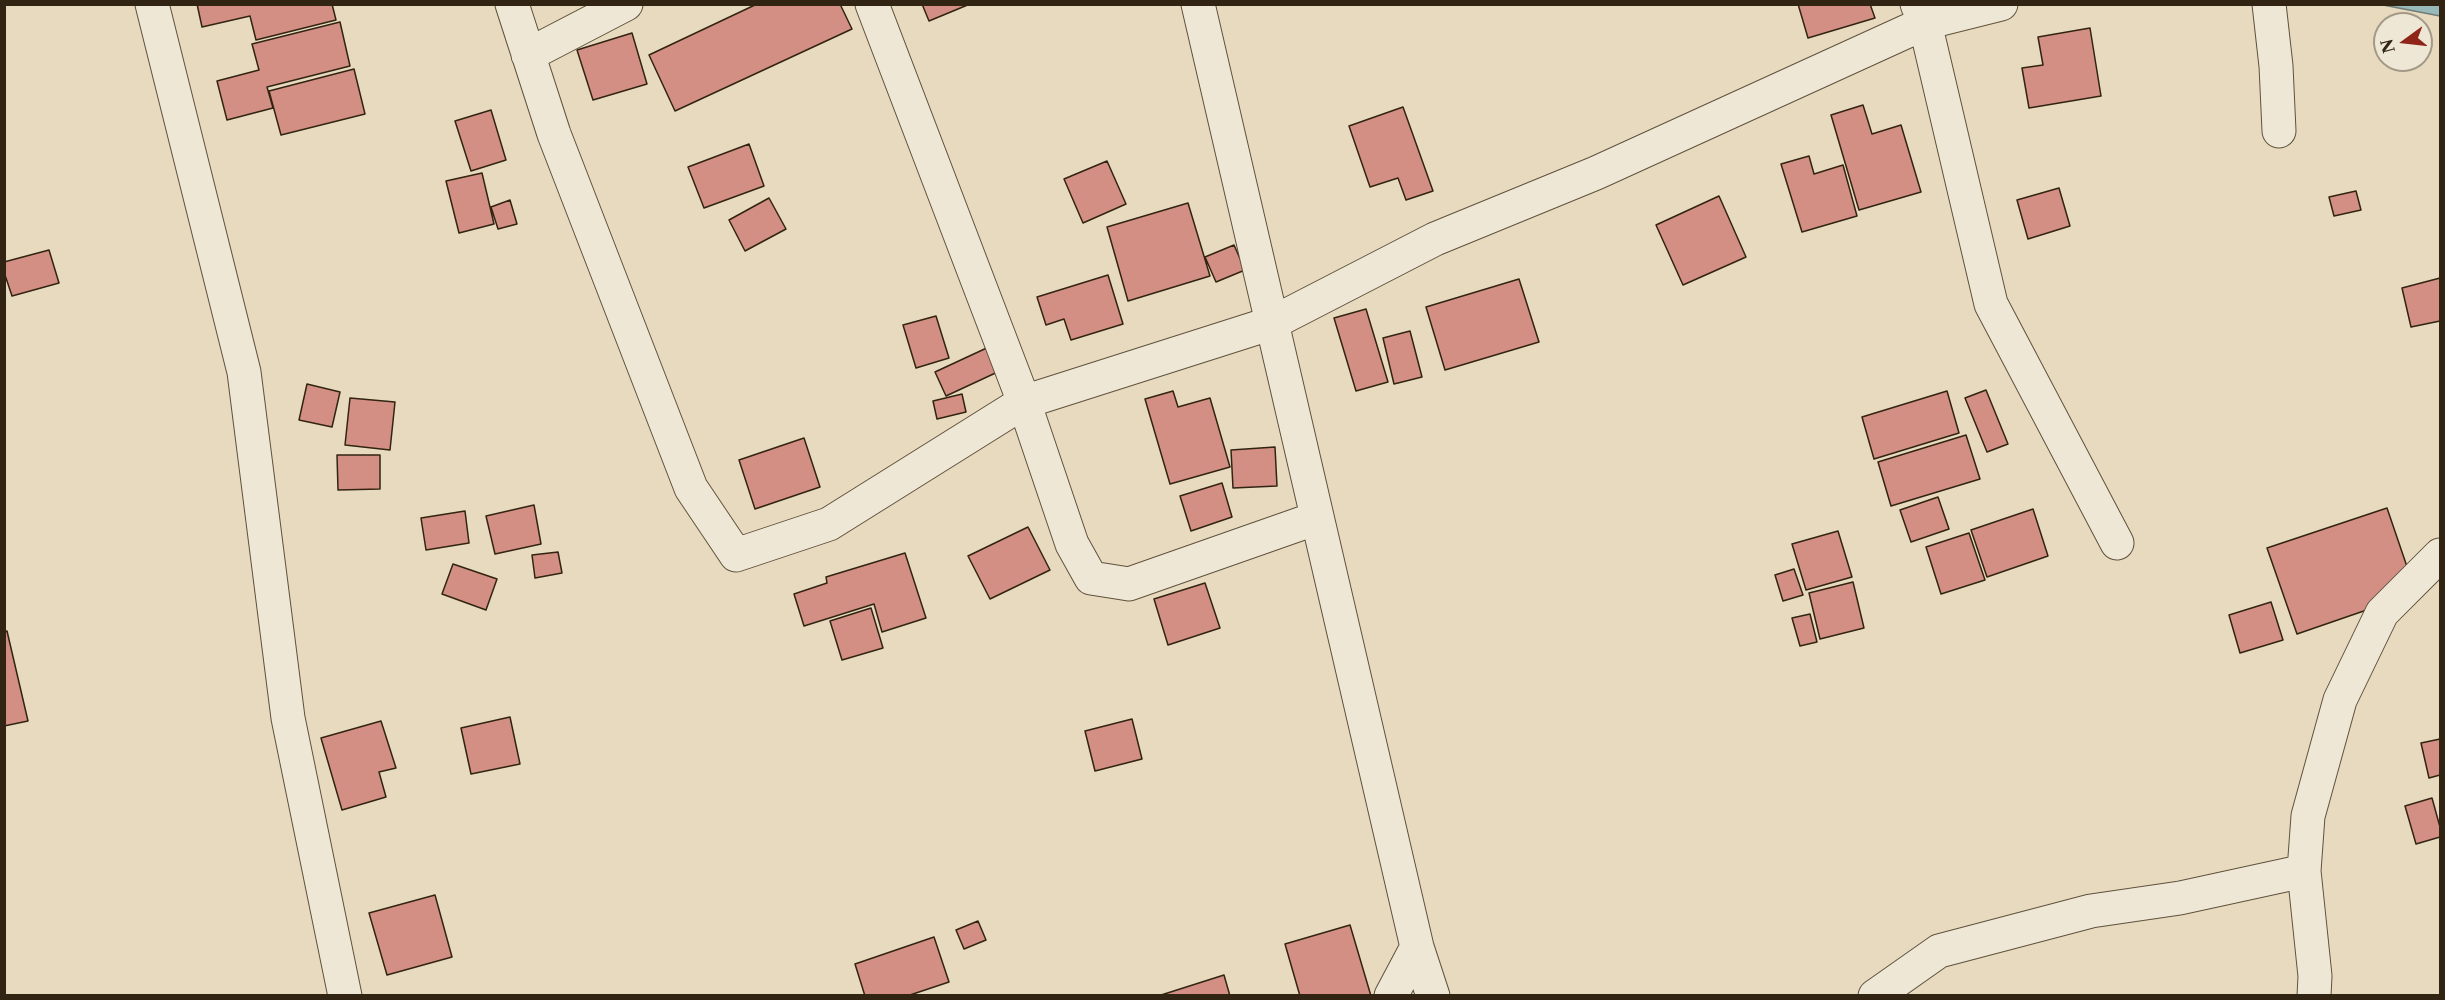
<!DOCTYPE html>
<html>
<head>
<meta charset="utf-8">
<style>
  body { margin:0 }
  #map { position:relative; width:2445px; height:1000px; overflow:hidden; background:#e7dabf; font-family:"Libre Caslon Text",serif }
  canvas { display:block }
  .frame { position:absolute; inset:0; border:6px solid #322412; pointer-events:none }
  .north { position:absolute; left:2373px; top:12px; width:60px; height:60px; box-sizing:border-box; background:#efe7d5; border:2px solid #a39987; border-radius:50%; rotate:255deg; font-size:16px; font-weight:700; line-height:24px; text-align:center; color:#322412 }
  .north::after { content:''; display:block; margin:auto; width:21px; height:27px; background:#8f2418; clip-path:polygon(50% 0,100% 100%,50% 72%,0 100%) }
</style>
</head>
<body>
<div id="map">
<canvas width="2445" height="1000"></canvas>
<div class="frame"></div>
<div class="north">N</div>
</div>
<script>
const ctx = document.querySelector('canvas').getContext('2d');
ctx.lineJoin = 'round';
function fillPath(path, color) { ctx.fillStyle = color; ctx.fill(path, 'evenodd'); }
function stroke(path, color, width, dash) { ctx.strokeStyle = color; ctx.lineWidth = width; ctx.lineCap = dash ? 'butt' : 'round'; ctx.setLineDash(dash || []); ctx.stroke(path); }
const water = new Path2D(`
  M2383,5H2440V16Z`);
fillPath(water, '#98b9b9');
stroke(water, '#6f7d76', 1.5);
const building = new Path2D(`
  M197,4H332L336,20L256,40L250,16L202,27Z
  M757,4H840L852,29L675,111L649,55Z
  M922,4H970L929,21Z
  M1798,4H1870L1875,18L1808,38Z
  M340,22L350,66L267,87L273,108L227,120L217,81L259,70L252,44Z
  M2090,28L2101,96L2029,108L2022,68L2043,65L2038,37Z
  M632,33L647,84L593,100L577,50Z
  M354,69L365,114L281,135L269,91Z
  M1863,105L1872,134L1901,125L1921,192L1859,210L1831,115Z
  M1403,107L1433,191L1406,200L1398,178L1370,187L1349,126Z
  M491,110L506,160L471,171L455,121Z
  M749,144L764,186L704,208L688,167Z
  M1809,156L1814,174L1843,165L1857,216L1802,232L1781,164Z
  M1107,161L1126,204L1083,223L1064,179Z
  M482,173L494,224L459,233L446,181Z
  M2059,188L2070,226L2028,239L2017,200Z
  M2356,191L2361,210L2334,216L2329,197Z
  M1719,196L1746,257L1683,285L1656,225Z
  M769,198L786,229L745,251L729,220Z
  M510,200L517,224L498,229L491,207Z
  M1188,203L1210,276L1128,301L1107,227Z
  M1234,245L1245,270L1216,282L1205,257Z
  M49,250L59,283L12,296L4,272V262Z
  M1108,275L1123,324L1071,340L1064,319L1046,325L1037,297Z
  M2440,278V321L2411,327L2402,288Z
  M1519,279L1539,342L1445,370L1426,307Z
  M1366,309L1388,382L1356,391L1334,318Z
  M936,316L949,358L916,368L903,325Z
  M1410,331L1422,377L1394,384L1383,338Z
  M1006,339L1017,363L946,396L935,372Z
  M307,384L340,392L332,427L299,420Z
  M1986,390L2008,444L1987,452L1965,398Z
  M1173,391L1178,407L1210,398L1230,467L1170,484L1145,399Z
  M1947,391L1959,433L1874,459L1862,417Z
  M962,394L966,412L937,419L933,401Z
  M350,398L395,402L390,450L345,445Z
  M1966,435L1980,479L1891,506L1878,462Z
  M804,438L820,487L755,509L739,460Z
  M1275,447L1277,486L1233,488L1231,450Z
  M337,455H380V489L338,490Z
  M1222,483L1232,517L1191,531L1180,496Z
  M1938,497L1949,529L1911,542L1900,510Z
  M534,505L541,544L495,554L486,516Z
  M2387,508L2416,593L2297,634L2267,548Z
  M2033,509L2048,556L1987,577L1971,530Z
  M465,511L469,543L426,550L421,518Z
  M1028,527L1050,570L990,599L968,556Z
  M1838,531L1852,577L1806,590L1792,544Z
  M1969,533L1985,580L1941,594L1926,547Z
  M558,552L562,573L535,578L532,555Z
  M905,553L926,618L882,632L874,604L804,626L794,594L827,583L826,577Z
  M453,564L497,579L486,610L442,594Z
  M1794,569L1803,595L1783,601L1775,575Z
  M1853,582L1864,628L1820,639L1809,593Z
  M1205,583L1220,628L1168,645L1154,599Z
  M2271,602L2283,640L2240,653L2229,615Z
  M871,608L883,648L842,660L830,621Z
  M1810,614L1817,642L1800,646L1792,618Z
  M7,631L28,721L4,726V632Z
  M510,717L520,764L471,774L461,728Z
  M1132,719L1142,759L1095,771L1085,731Z
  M381,721L396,768L379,772L386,797L342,810L321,738Z
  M2440,739V775L2429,778L2421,743Z
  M2432,798L2440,827V837L2416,844L2405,806Z
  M435,895L452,957L387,975L369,913Z
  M978,921L986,940L964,949L956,930Z
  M1350,925L1371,996H1300L1285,944Z
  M934,937L949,982L907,996H865L855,964Z
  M1224,975L1230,996H1158Z`);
fillPath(building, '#d38f83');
stroke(building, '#322412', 1.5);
const street = new Path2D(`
  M152,4L244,372L288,718L345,996
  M512,4L554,134L691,488L736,555L829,524L1024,402L1272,323L1435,239L1596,173L1925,23L2001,4
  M872,4L1024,402L1072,544L1091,578L1129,584L1317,518
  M1198,4L1417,947L1433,996
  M1917,4L1925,23L1991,304L2117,543
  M2269,4L2276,66L2279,131
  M528,55L626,4
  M1391,996L1417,947
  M1875,996L1939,951L2091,911L2180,898L2304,871
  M2314,996L2315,976L2304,871L2308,816L2340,700L2382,613L2440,555`);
stroke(street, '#5f523d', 35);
stroke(street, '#efe7d5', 33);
</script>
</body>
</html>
